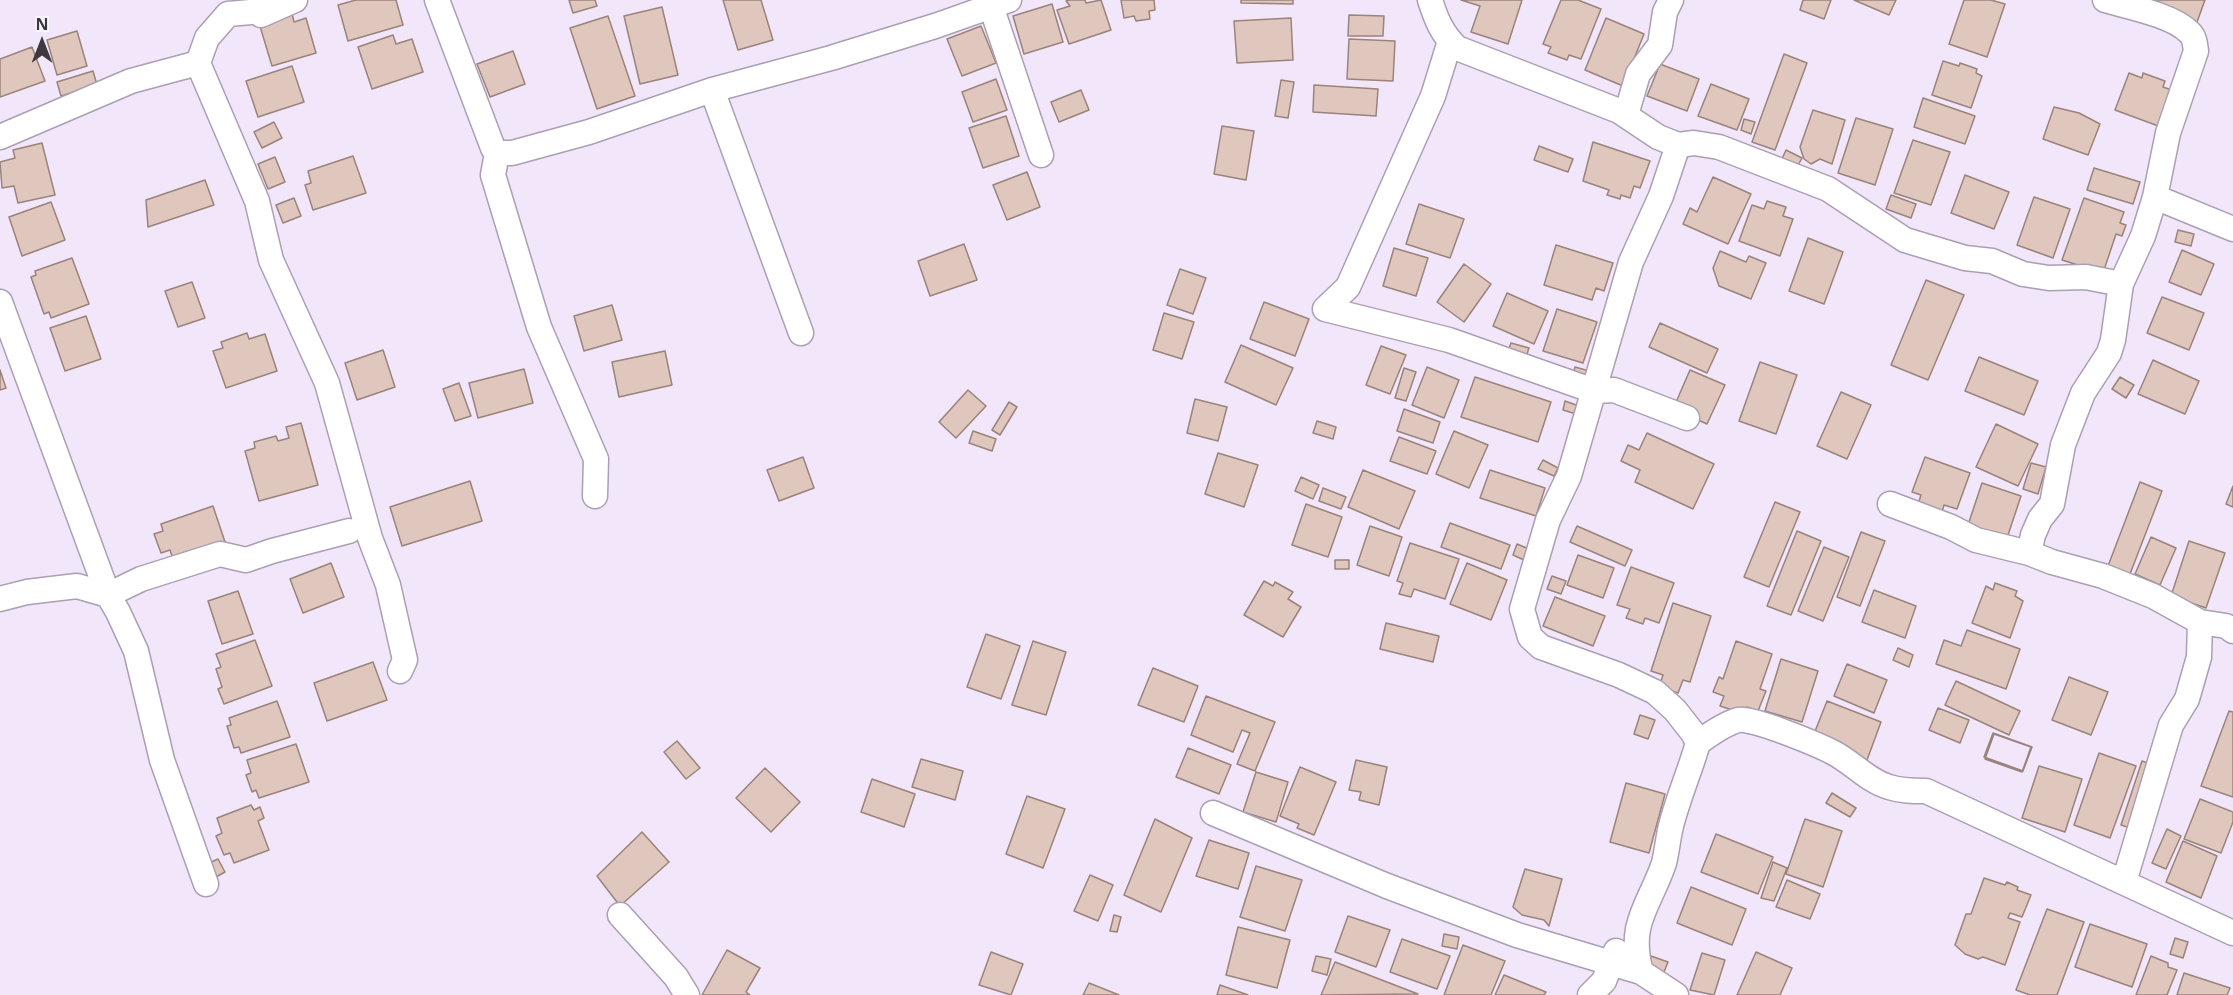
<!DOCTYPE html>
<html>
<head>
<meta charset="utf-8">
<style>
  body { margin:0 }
  #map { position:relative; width:2233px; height:995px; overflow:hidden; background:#f2e6fa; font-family:"Noto Sans",sans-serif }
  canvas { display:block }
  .north { position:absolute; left:12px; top:12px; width:60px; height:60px; -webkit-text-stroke:4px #fbf6ff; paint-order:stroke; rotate:0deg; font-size:16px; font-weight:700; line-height:24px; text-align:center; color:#3e3941 }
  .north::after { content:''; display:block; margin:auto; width:21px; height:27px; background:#3e3941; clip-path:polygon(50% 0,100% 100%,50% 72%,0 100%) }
</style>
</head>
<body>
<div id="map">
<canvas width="2233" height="995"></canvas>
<div class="north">N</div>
</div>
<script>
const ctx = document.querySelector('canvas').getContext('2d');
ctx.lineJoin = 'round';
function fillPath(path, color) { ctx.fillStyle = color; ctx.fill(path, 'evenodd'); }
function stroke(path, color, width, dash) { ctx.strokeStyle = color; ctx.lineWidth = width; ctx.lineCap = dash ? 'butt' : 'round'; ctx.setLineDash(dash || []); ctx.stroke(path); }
const building = new Path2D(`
  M356,0H396L403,25L348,41L338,5Z
  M569,0H595L597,6L573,13Z
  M723,0H761L773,40L738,50Z
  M1070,0H1085L1086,3L1101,0L1111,30L1069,44L1057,10L1070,6L1066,1Z
  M1121,0H1154L1155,10L1149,11L1150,19L1136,21L1134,16L1124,18Z
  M1241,0H1293V4L1241,3Z
  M1461,0H1522L1508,44L1471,32L1480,6Z
  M1561,0H1578L1601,9L1581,59L1569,55L1567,60L1548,53L1551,47L1543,44Z
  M1803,0H1831L1824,19L1800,10Z
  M1854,0H1896L1889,15Z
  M1964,0H1991L2005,4L1987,57L1949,44Z
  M2142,0H2205L2197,22L2141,4Z
  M1052,4L1063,42L1024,54L1013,16Z
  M662,7L678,75L640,84L624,16Z
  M292,13L294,22L306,18L316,53L272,66L259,23Z
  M1349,15L1384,16L1383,36H1348Z
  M608,16L635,96L597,109L570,28Z
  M1291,18L1293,60L1237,63L1234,21Z
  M1606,18L1644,34L1623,86L1585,70Z
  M981,26L996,63L962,76L947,39Z
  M77,31L87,66L57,75L47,40Z
  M393,35L396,44L412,39L423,72L372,89L358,47Z
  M1349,39L1395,41L1393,81L1347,79Z
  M32,47L45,81L0,97V59Z
  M513,51L525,84L490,97L477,64Z
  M1784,54L1807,63L1775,150L1752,142Z
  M1943,61L1959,66L1960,63L1977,69L1976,73L1982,76L1971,108L1932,95Z
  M1660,64L1699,79L1687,111L1647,96Z
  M292,66L304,102L258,117L246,81Z
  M93,71L97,85L61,96L57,82Z
  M2129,73L2142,78L2143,73L2165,81L2163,87L2174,91L2161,127L2115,110Z
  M996,79L1007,110L973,122L962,92Z
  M1281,80L1294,82L1288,118L1275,116Z
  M1711,84L1749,99L1737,130L1698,116Z
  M1314,85L1378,89L1376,116L1313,112Z
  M1081,90L1089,110L1059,122L1051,102Z
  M1923,98L1975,116L1965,144L1914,127Z
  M2054,107L2079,113L2100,124L2088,155L2043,139Z
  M1813,110L1845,120L1832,164L1820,159L1811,164L1804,159L1800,147Z
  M1006,116L1019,156L983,168L969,128Z
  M1856,118L1893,129L1875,185L1838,173Z
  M1744,119L1755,122L1751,134L1741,130Z
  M274,122L282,138L262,148L254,132Z
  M1222,126L1254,131L1246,180L1214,174Z
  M1913,140L1950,152L1931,205L1894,193Z
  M1593,142L1650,161L1640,188L1634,186L1630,198L1621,195L1620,199L1607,195L1609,190L1583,181Z
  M42,143L55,195L18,203L14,186L2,188L0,162L15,158L13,150Z
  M1539,146L1573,159L1568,172L1534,160Z
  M1786,150L1802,158L1795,171L1780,163Z
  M353,156L366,193L313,210L305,185L311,183L308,171Z
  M275,157L285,182L268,189L258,164Z
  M2094,168L2140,182L2133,204L2087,190Z
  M1027,172L1040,207L1007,220L993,185Z
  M1965,175L2009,192L1994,229L1951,213Z
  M1713,177L1751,194L1728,244L1683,224L1690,208L1697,212Z
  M205,180L214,205L148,227L146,200Z
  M1891,195L1916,204L1911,218L1886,209Z
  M2034,197L2070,209L2053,258L2017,245Z
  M294,198L301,216L283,223L276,205Z
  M2084,198L2124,212L2120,223L2126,225L2122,236L2116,234L2103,273L2062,260Z
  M1767,201L1786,207L1783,216L1793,219L1780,256L1739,241L1752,205L1764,209Z
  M51,202L65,240L22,256L9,217Z
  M1419,204L1464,219L1450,258L1406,244Z
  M2178,230L2194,234L2191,246L2175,242Z
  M1808,238L1843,252L1824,304L1789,291Z
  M964,244L977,280L930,296L918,261Z
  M1556,245L1613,263L1604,291L1596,288L1592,300L1544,285Z
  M1394,248L1428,258L1416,296L1383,286Z
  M2182,250L2214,264L2201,295L2169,282Z
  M1720,251L1746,262L1749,256L1766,263L1751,299L1719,286L1713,268Z
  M72,258L89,304L51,318L49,312L44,314L31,277L36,275L35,271Z
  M1464,264L1491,284L1464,322L1437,302Z
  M1180,269L1206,278L1193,314L1167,305Z
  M1926,280L1964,295L1928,380L1891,365Z
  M192,282L205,318L178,327L165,291Z
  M1507,293L1548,311L1534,344L1493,326Z
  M2162,297L2204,313L2189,350L2147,333Z
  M1264,302L1309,319L1295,356L1250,339Z
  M612,305L622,340L584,351L574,316Z
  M1557,309L1597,322L1583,363L1543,351Z
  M1164,313L1194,322L1182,359L1153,350Z
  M86,316L101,359L65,371L50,328Z
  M1660,323L1718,349L1707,373L1649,347Z
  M247,333L249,339L265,334L277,371L226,388L213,351L223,348L221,342Z
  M1511,343L1529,348L1526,357L1508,351Z
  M1241,345L1293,368L1276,405L1225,382Z
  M1381,346L1406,355L1390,394L1366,385Z
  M383,350L395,387L357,400L345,363Z
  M665,351L672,385L619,397L612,362Z
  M1979,357L2038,381L2024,415L1965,391Z
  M2153,360L2199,381L2185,414L2138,394Z
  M1760,362L1797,375L1776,434L1739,421Z
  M1427,367L1459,380L1444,418L1412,405Z
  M1575,367L1596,373L1594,381L1573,375Z
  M1404,368L1416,372L1406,401L1395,398Z
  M524,369L533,403L478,418L469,383Z
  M0,370L6,388L0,390Z
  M1690,370L1725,385L1707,424L1673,409Z
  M1475,377L1551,402L1538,442L1461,417Z
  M2120,377L2134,385L2126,398L2112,389Z
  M459,383L471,416L455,421L443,389Z
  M968,390L986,406L956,438L939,422Z
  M1841,392L1871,405L1847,459L1817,446Z
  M1195,399L1227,407L1218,441L1187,433Z
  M1565,401L1579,406L1576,414L1563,410Z
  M1009,402L1017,407L1000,435L992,430Z
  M1404,409L1440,422L1433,443L1397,431Z
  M1317,421L1336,427L1333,439L1313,433Z
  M301,423L318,485L259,501L245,451L255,448L254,442L276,436L278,441L289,438L286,427Z
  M1996,424L2038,444L2018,486L1976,467Z
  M973,431L996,439L992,451L969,443Z
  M1454,431L1488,445L1469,488L1436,474Z
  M1647,433L1714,464L1693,509L1635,482L1640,470L1621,461L1628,445L1639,450Z
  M1399,437L1436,451L1427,474L1390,461Z
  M1218,453L1258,465L1244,507L1205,494Z
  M803,457L814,488L779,501L767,470Z
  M1925,457L1970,473L1957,509L1944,505L1942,512L1918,504L1921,495L1912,492Z
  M1543,460L1558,468L1554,476L1538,469Z
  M2031,463L2046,467L2038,494L2023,489Z
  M1363,470L1415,491L1399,529L1348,507Z
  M1490,470L1545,488L1536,516L1480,498Z
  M1301,477L1319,485L1313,499L1295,491Z
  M470,481L482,521L402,546L390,507Z
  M2140,482L2162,491L2130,574L2108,566Z
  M1982,483L2021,496L2006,541L1967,528Z
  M2233,486V507L2226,504Z
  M1323,488L1346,497L1341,509L1319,501Z
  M1775,502L1800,512L1769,587L1744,577Z
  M1306,504L1342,517L1328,557L1292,545Z
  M213,506L226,545L174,562L170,550L161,553L154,534L163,531L161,524Z
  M1450,523L1510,545L1501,569L1441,547Z
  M1370,526L1402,537L1389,576L1357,565Z
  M1577,526L1632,550L1625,566L1570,542Z
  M1797,531L1821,541L1791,615L1767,606Z
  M1861,532L1885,541L1860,606L1837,597Z
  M2151,537L2176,548L2160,585L2135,574Z
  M2189,541L2225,553L2206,608L2171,596Z
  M1410,543L1459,559L1445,599L1414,589L1411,597L1399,594L1403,583L1397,581Z
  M1517,544L1529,549L1524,560L1513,555Z
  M1824,547L1849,557L1823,621L1798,611Z
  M1578,555L1614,568L1603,598L1567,585Z
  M1335,560H1349V569H1335Z
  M331,563L344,597L303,613L290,579Z
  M1467,563L1507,580L1491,620L1450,604Z
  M1631,567L1674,583L1659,623L1645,618L1643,624L1626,618L1630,609L1617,605Z
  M1552,576L1566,581L1561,594L1547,589Z
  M1264,581L1273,586L1275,582L1293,592L1288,599L1301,607L1283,637L1244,615Z
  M1995,583L2017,591L2015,596L2023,601L2010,638L1972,623L1986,586L1993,590Z
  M1874,590L1916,606L1905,638L1862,622Z
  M238,591L253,634L222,644L208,601Z
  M1555,597L1605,616L1593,646L1543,626Z
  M1673,603L1711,616L1690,682L1683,680L1678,693L1659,687L1663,675L1651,671Z
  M1386,623L1439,636L1433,662L1380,649Z
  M1967,630L2020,649L2006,689L1936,664L1944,640L1961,646Z
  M986,634L1020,646L1001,699L967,687Z
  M255,640L272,686L224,704L218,689L222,687L216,669L221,667L216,654Z
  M1033,641L1066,652L1046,715L1012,705Z
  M1736,641L1772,654L1760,689L1766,691L1758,711L1747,707L1744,714L1720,706L1724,696L1713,692L1719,677L1723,679Z
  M1898,648L1913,655L1909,667L1893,660Z
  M1781,659L1818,671L1802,722L1765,711Z
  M373,662L387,700L327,721L314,683Z
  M1847,664L1887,680L1874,713L1834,696Z
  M1153,668L1198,686L1184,722L1138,705Z
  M2069,677L2108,692L2091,735L2052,720Z
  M1956,681L2020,711L2009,735L1945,705Z
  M1206,696L1275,722L1255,771L1237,764L1250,733L1242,730L1233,752L1191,735Z
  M277,701L290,737L241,753L239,747L234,748L227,726L231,725L229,718Z
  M1827,701L1881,722L1867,760L1812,739Z
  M1938,708L1969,720L1960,743L1929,730Z
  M2229,711L2233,712V797L2201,786Z
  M1640,715L1655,720L1648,739L1634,734Z
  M1993,733L2032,747L2023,771L1984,757Z
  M1994,734L2031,747L2022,772L1985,759Z
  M677,741L700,768L686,779L664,752Z
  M296,744L309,782L259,798L256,790L252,792L246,775L251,773L247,760Z
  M1188,748L1231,765L1219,794L1176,777Z
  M2099,753L2136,766L2110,838L2074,825Z
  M921,759L963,771L955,800L912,787Z
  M1356,760L1387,767L1379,805L1359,800L1361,792L1349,790Z
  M2142,761L2157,766L2136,830L2121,825Z
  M2039,766L2082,779L2065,832L2022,818Z
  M1300,767L1336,782L1314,835L1297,828L1299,824L1280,816Z
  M765,768L800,802L771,832L736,798Z
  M1256,772L1288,782L1276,822L1243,812Z
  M872,779L915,794L904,827L861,812Z
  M1626,783L1665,794L1649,853L1610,842Z
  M1832,793L1856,808L1850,817L1826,803Z
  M1027,796L1065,809L1043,868L1006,854Z
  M2200,799L2233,812V822L2221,853L2184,839Z
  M251,805L254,810L260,807L264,818L258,821L269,850L234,863L230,853L224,855L216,836L222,833L217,818Z
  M1155,819L1192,838L1161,912L1124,895Z
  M1805,819L1842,831L1823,887L1786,874Z
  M2167,829L2181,836L2166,869L2152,863Z
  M642,832L669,862L620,906L597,876Z
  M1716,834L1773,857L1758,894L1701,872Z
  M1209,840L1249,853L1238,889L1196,876Z
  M2183,841L2217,856L2201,898L2166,882Z
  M218,859L225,872L216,877L209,863Z
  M1773,862L1787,868L1774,901L1761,898Z
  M1256,866L1302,880L1285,931L1240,917Z
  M1525,869L1562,879L1549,926L1544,920L1522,915L1513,907Z
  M1090,875L1113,885L1098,921L1074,911Z
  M1984,878L2005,885L2007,882L2018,887L2017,890L2031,895L2022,917L2010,913L2008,918L2020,922L2005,965L1983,957L1978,959L1965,954L1955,945L1966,914H1971Z
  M1787,880L1820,894L1810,919L1776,907Z
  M1691,887L1746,909L1732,945L1677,923Z
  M2047,909L2084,922L2057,995H2030L2016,990Z
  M1114,915L1121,917L1117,932L1110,931Z
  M1348,916L1390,930L1376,967L1335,952Z
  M2090,924L2147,944L2132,987L2075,967Z
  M1238,927L1290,940L1277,988L1226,975Z
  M1444,934L1459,937L1457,949L1442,946Z
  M2175,938L2188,942L2183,958L2170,954Z
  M1402,939L1450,956L1437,989L1390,972Z
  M1463,945L1505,961L1491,995H1444Z
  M727,950L760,968L746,992L750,995H702Z
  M991,952L1023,964L1011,995L979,985Z
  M1756,952L1792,968L1780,995H1737Z
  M1702,953L1725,960L1714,995L1690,990Z
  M1648,955L1668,962L1662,977L1642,969Z
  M1316,956L1331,959L1327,975L1312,971Z
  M2151,956L2168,963V967L2177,970L2167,995H2136Z
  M1335,962L1418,994L1321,995Z
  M2184,973L2230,988L2227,995H2177Z
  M1504,975L1546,992L1544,995H1495Z
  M1089,983L1119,995H1083Z
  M1220,985L1248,995H1217Z`);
fillPath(building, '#e0c7be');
stroke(building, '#9a837b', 1.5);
const minor = new Path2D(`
  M437,0L493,148L497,153H512L589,132L712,90L831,58L935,26L1009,0
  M1430,0C1436,19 1442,34 1457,48L1619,111L1658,137L1678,145L1694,143L1719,147L1828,189L1905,240L1965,258L1992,261L2023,274L2049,278L2086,277L2121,284
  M991,6L1041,155
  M261,15L295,0
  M1450,41L1433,96L1348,287L1325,309L1449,340L1594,391L1614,390L1687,418
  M198,63L257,201L271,260L327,383L370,538L388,585L405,660L400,671
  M712,90L801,333
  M1626,115L1638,74L1660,45L1665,12L1671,0
  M0,137L131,81L198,63L207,38L228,14L251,12L274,0
  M1678,145L1661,196L1631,262L1569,476L1548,520L1522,609L1530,637L1541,647L1619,675L1655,692L1675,710L1693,733L1698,743
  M497,153L493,175L539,327L596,459L595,496
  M2155,197L2233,229
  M0,302L108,595L118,612L136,651L162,760L206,884
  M1890,504L1951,527L1976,540L2029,553L2052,562L2103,576L2153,596L2200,622L2226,626L2233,631
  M2029,553L2033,535L2040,519L2052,504L2063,445L2083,393L2109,353L2113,340L2121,284L2143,236L2155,197L2168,133L2196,51C2195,45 2195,38 2190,33C2173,15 2129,7 2105,0
  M0,599L27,592L77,586L108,595L141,579L220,554L246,560L272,551L349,531
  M1213,813L1387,886L1517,935L1641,972L1676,995
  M2124,882L2171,725L2187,699L2199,657L2200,622
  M620,915L676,977L687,995
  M1641,972C1627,923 1650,905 1664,863C1667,851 1668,838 1671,826C1678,798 1690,771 1698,743C1710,734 1724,724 1738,720C1752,717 1819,745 1834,753C1853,763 1868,781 1889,787C1901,791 1913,791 1926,791L2233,933
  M1590,995L1604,981L1616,951`);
stroke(minor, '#ab9fb3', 27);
stroke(minor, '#fff', 24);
</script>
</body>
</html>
